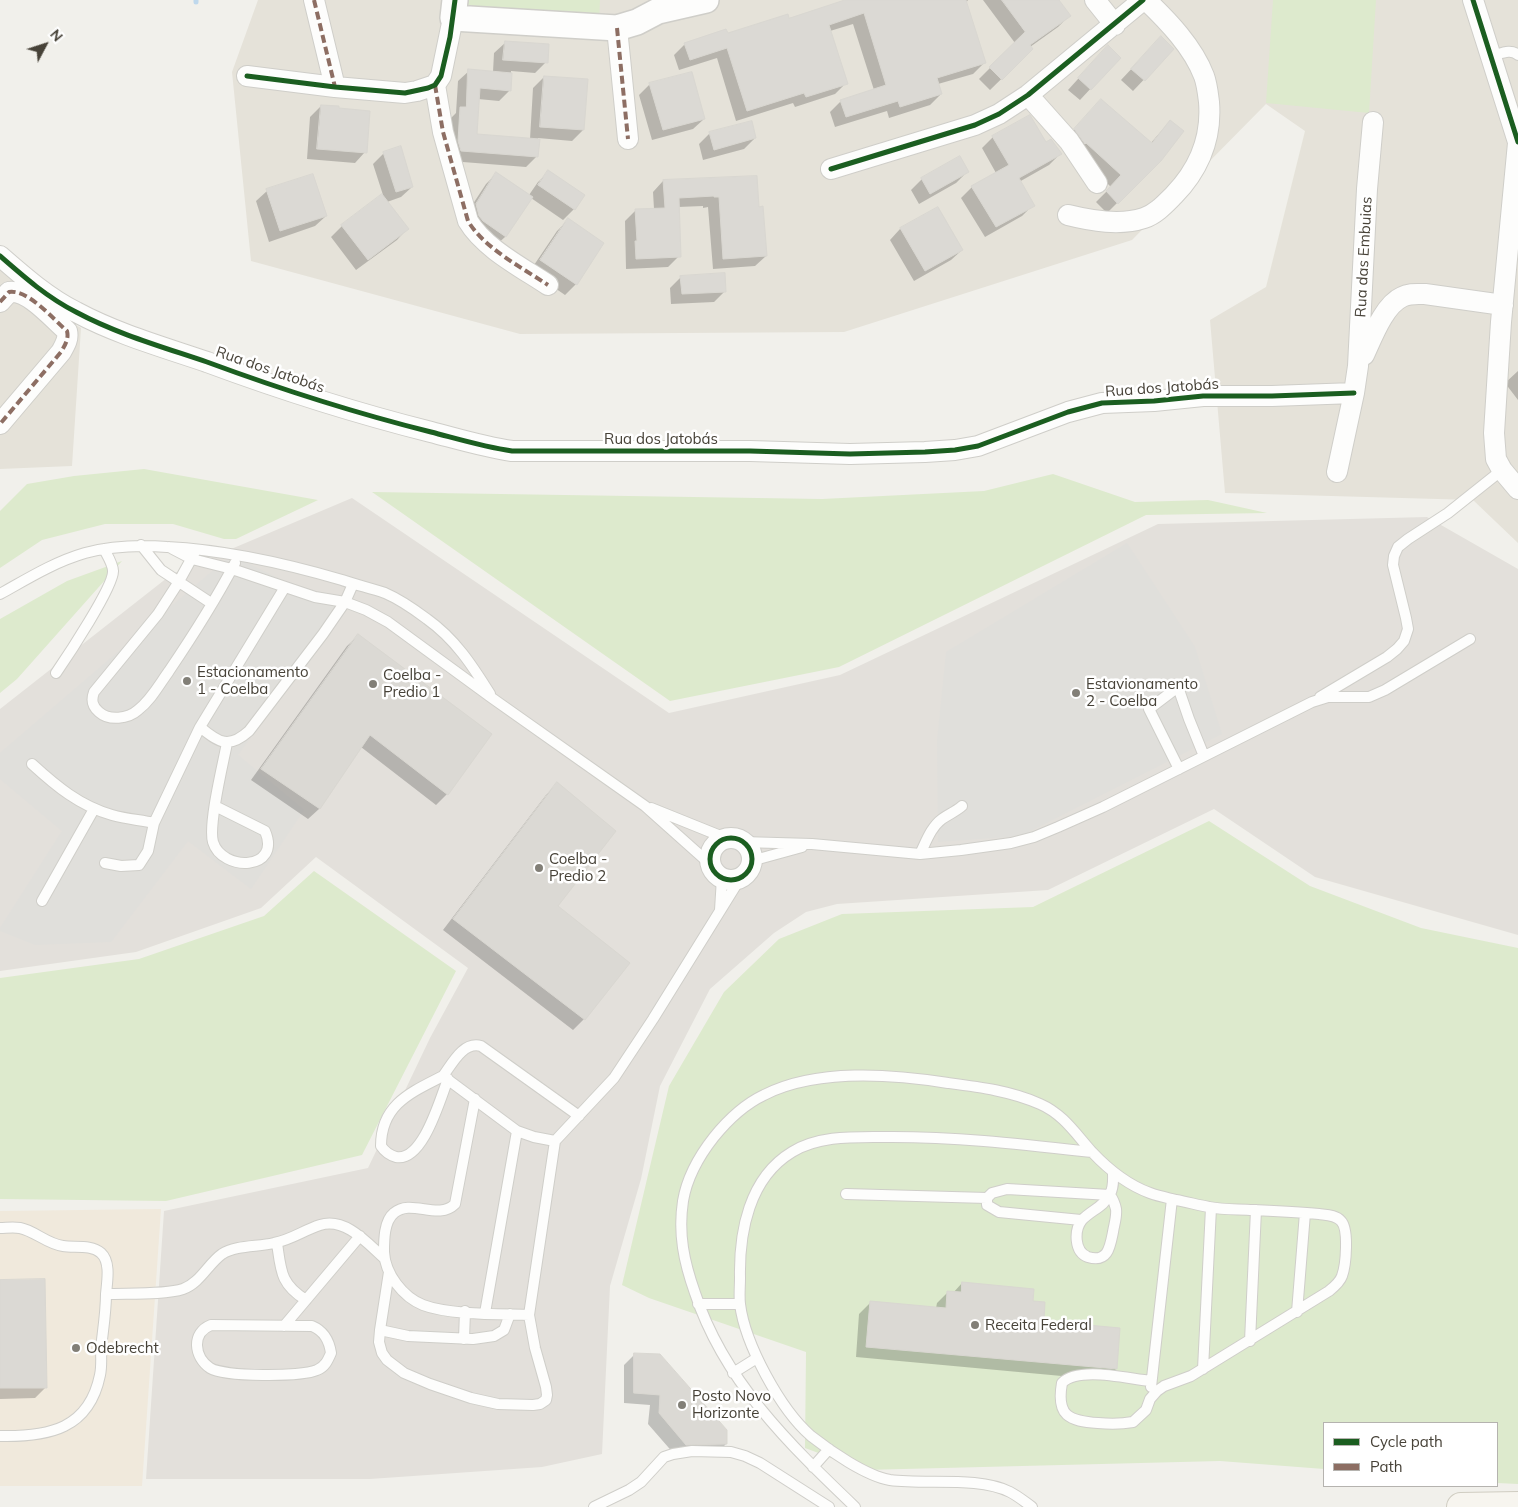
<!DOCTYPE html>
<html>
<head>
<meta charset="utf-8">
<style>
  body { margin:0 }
  #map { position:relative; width:1518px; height:1507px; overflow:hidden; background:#f1f0eb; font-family:Mulish,sans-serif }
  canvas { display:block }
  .legend { position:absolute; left:1323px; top:1422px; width:175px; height:65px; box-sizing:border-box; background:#fff; border:1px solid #b5b3af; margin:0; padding:6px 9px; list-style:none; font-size:15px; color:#474238 }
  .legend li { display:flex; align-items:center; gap:10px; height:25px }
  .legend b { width:25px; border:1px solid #b5b3af }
  .north { position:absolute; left:20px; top:20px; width:50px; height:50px; -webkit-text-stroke:4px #fff; paint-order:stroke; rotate:50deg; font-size:14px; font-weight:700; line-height:20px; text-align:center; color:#474238 }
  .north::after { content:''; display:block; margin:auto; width:18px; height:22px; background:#474238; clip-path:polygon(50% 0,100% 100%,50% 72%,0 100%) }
</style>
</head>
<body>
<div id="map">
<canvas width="1518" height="1507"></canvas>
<ul class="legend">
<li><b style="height:6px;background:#1b5e20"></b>Cycle path</li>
<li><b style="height:6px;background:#8d6e63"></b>Path</li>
</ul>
<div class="north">N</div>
</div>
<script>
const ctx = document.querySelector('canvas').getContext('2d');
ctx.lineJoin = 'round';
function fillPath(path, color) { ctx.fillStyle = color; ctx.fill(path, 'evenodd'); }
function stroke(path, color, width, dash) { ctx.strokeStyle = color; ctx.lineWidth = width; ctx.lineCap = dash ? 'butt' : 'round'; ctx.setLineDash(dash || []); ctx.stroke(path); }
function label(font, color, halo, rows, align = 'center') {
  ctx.font = font + ' Mulish,sans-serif'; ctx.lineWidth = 5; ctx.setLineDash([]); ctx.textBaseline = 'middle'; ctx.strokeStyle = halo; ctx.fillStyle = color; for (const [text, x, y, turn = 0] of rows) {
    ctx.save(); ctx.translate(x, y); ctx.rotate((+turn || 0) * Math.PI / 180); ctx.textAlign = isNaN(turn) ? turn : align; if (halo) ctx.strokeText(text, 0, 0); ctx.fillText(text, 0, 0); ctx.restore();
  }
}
fillPath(new Path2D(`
  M258,0H1518V543L1473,500L1225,493L1210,320L1266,287L1305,131L1266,104L1132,240L844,332L520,334L251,261L232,72Z
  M0,268L41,304L81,328L72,466L0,469Z`), '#e5e2d9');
fillPath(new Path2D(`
  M161,1209L142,1486H0V1211Z`), '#f0e9dc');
fillPath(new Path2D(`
  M352,498L669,713L840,675L1158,524L1427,517L1518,569V935L1315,877L1214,809L1048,890L837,904L806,912L774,933L710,989L660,1086L641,1179L610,1286L602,1454L542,1467L370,1479H146L164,1211L368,1168L430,1038L468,968L316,857L261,908L136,952L0,971V709L172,574Z`), '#e3e0db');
fillPath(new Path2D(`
  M461,0H600L599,21L475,12L460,5Z
  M1273,0H1376L1369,113L1266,103Z
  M144,469L318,500L236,539H224L173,524H105L42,540L0,568V511L27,484L74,476Z
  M1053,474L1135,502L1208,500L1267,513L1146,515L839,667L670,701L372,492L822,499L984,491Z
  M122,561L17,679L0,693V619L67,581Z
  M1209,821L1310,886L1421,928L1518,948V1484L1497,1483V1423H1324V1469L1220,1461L864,1470L805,1448L806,1352L649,1298L622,1285L669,1086L724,992L779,939L842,914L1033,907Z
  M314,871L456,971L362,1155L166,1201L0,1199V978L139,959L264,916Z`), '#ddeacd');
fillPath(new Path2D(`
  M1127,543L1195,647L1222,734L1021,836L938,842L937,741L946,652Z
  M231,555L342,609L238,755L304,810L251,889L188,841L111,942L35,945L0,931V928L62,831L0,779V753Z`), '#e0dfdb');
fillPath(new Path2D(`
  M863,0H968L966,3L984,63L973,74L938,84L941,94L930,105L889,118L887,111L835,127L830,112L841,101L874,90L853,24L830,31L846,83L835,94L795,107L793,103L736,121L717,58L679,70L674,55L685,44Z
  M983,0H1056L1069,16L1058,27L1030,47L1032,49L990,90L979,79L1015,43Z
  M505,43L546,62L535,73L511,71L510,90L499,101L478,99L475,135L530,139L533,88L544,77L583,130L572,141L538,138L537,156L526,167L450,161V119L456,113L458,81L469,71L493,72L494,53Z
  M1150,49H1173L1133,91L1121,80Z
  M1097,58H1119L1080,100L1068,90Z
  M650,84L704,119L693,129L652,140L639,95Z
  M321,106L365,152L355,163L307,159L310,117Z
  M1091,112L1150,144L1170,121L1160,160L1107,213L1096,202L1111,187L1064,141Z
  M710,133L755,138L744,149L703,160L699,144Z
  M993,137L1046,143L1060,154L1049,165L1019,182L1033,205L1022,216L985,237L961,198L972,187L996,173L982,148Z
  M384,153L412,187L401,197L387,202L407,229L397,240L356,270L331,237L342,226L383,195L373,164Z
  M549,172L583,196L574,209L563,220L531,198L505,237L494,247L465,216L486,184L497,173L529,195L538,182Z
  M967,172L956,183L919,204L911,190L922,179Z
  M755,178L757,208L766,256L755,266L713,269L708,207L703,208V206L678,207L679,256L668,267L626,269L625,221L636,210L654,209L653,192L663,181Z
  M267,191L326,216L315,226L269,242L256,201Z
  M938,208L962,250L951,260L914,281L890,240L900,229Z
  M568,220L576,284L565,295L530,271L557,231Z
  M681,277L725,291L714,302L671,304L670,288Z
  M1518,371V400L1505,383Z
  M358,636L491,734L447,794L436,805L361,747L319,809L308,819L251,780L347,646Z
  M557,784L556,906L584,1019L573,1030L443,930L546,795Z
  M0,1281L46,1387L35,1398L0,1399Z
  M962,1283L1032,1302L1043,1322L1116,1369L1105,1380L856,1357L859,1314L870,1303L936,1308L937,1303L948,1292L953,1293Z
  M635,1354L726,1444L715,1455H675L648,1424L650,1405L624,1403V1365Z`), '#0003');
stroke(new Path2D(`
  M196,0V2`), '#bfd8ec', 5);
const building = new Path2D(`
  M845,0H966L986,63L937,78L942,94L900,107L898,101L846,117L840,100L886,85L864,13L829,25L848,84L806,97L804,93L747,111L727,48L690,60L684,43L726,29L728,33L788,14L789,18Z
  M1002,0H1059L1071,16L1030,45L1033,49L1002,80L989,67L1025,32Z
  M1161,36L1174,49L1145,81L1131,69Z
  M505,41L549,44L548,63L503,60Z
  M1108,45L1121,58L1091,90L1078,78Z
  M468,69L512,73L511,91L480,88L477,134L540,139L538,157L461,151L458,141L460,107H466Z
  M692,72L705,119L663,130L649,83Z
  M544,76L588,79L584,130L540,127Z
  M1101,99L1152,143L1170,120L1184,131L1161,161L1118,204L1106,191L1121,175L1086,143L1085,144L1074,129Z
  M321,105L339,106V108L370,111L367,153L317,149Z
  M1030,115L1046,142L1051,139L1062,154L1019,178L1035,206L996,227L971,186L1009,165L992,136Z
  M752,121L756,138L714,150L709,132Z
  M401,146L413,187L396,192L383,152Z
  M960,156L969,172L930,194L921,178Z
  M548,170L585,195L575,210L538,185Z
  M496,172L533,197L506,237L483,221L479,216L476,204Z
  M313,174L327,216L280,231L266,189Z
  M757,176L759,207L763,206L767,256L723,259L719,197H714V196L679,198L681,257L636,259L635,241H637L635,209L665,208L663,180Z
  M382,194L409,229L368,260L341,225Z
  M938,207L963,250L925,271L900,228Z
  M568,218L604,243L577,285L540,260Z
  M725,273L726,292L682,294L680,276Z
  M358,634L492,734L448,795L370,735L320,809L261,769Z
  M557,782L616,831L558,906L630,963L585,1020L453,919Z
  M45,1279L47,1388H0V1280Z
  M962,1282L1034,1289L1033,1301L1045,1302L1044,1321L1120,1328L1117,1369L866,1347L870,1301L946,1308L947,1291L961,1292Z
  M634,1353L660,1354L727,1430V1444L686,1445L659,1413L660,1395L634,1393Z`);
fillPath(building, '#dbd9d4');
stroke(building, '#d9d7d1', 1);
const service = new Path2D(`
  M1491,56C1500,54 1511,48 1518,55
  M141,545L161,570L211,603
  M169,547L192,559L232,569L315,597L345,602L366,610L388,622L492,698L645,806L710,864
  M194,554L178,583L158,614L94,692C91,700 92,706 99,712C109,721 128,719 138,710C151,700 159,685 169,671C192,637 215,601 235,563
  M0,594C27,579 54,562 85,553C112,546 140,545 167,547C227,550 284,563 342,580C356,585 371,588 385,593C399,599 415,610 427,619C455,639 472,665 490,694
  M56,673C67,657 114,586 113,571C113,564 107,555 104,549
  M1320,697L1387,657L1397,649L1404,641L1408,629L1406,618L1393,565L1394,556L1398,547L1408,539L1448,513L1502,470
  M200,727C219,743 229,749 249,731L323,634L345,602L353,584
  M32,764C56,786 80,806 112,815C126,819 140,820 154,823L200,727L285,587
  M1179,769L1149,709L1178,687L1189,719L1204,756
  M215,806L265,831C282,871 222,872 213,842C208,824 223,764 227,743
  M651,808L728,839
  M742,842L812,844L920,854L961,850L1011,843L1034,837L1058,827L1103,807L1312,702L1328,697H1369L1385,690L1470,639
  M920,854C926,842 931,827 942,819C949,814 955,812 962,806
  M751,861L802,847
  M105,863L121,866L139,865L148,851L154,823
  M42,901L94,809
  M720,910L722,878
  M443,1076C412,1092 381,1104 381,1146C385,1152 389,1155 396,1157C423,1162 440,1099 448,1079
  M475,1099L455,1204C438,1221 411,1198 394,1213C384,1221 384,1240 384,1252C385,1274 403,1297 423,1305C449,1315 501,1314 529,1315
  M555,1141L534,1137L517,1131L443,1076C452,1064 463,1041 481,1046L579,1116
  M846,1194L987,1198
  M1081,1220L999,1212L987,1205V1198L992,1193L1007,1189L1110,1195C1113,1199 1115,1204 1116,1209C1117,1217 1114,1225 1113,1232C1110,1247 1108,1263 1088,1257C1074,1252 1074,1230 1082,1220C1091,1210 1104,1207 1110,1194C1114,1187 1113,1180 1113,1172
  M0,1228C6,1228 13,1227 20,1228C35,1231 47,1244 63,1246C74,1248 91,1244 101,1253C111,1262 107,1282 106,1294
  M277,1243C281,1270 280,1284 306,1300
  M698,1304H740
  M1297,1312L1305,1213
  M485,1313L517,1131
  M510,1314L504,1330L494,1336L473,1339L408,1336L380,1330L379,1342L382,1353L387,1360L404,1373L430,1384L471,1398L498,1404L533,1405L540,1404L546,1400L547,1395L546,1387L535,1348L529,1315L555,1141L614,1078L653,1019L741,877
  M211,1325L312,1326C324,1331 329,1340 331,1353C328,1360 325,1367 317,1370C301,1377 225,1377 210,1368C194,1357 191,1333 211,1325Z
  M284,1326L360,1236
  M380,1330L389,1272
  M464,1339L465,1311
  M1250,1341L1256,1210
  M1203,1369L1211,1208
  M733,1373L757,1358
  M1151,1387L1172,1199
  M0,1436C49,1437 89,1429 100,1375C102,1366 101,1357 101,1348C103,1330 106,1312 106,1294C126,1293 165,1295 183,1289C200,1283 208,1264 222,1254C236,1245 258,1247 274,1243C291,1240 304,1230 320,1225C346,1217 368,1244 385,1259
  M813,1467L829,1449
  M594,1507L629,1490L641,1482L664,1457L673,1454L692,1451L731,1452L745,1456L760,1463L829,1507
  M855,1507C789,1444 724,1381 695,1293C684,1262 678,1234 683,1201C687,1177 699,1156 714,1137C727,1121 745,1104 764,1095C817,1068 891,1074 948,1083C979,1087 1011,1091 1040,1104C1063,1114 1075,1133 1092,1152C1108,1169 1128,1185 1150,1193C1158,1196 1168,1198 1176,1200C1187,1202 1198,1205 1209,1207C1223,1210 1238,1209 1253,1210C1275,1211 1297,1212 1319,1214C1326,1215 1336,1215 1341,1221C1349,1229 1346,1265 1342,1276C1340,1282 1334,1287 1329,1291L1191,1376L1164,1386L1157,1391L1150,1399L1146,1410L1133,1422C1122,1424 1109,1424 1098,1423C1069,1421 1056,1416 1062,1383C1079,1366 1128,1379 1151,1381
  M1032,1507C1025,1502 1018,1496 1010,1492C978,1476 926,1485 890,1480C866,1476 830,1451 811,1436C780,1409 745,1344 740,1304C739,1296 740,1287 740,1278C739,1232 749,1178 792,1152C818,1136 851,1137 880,1137C952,1136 1021,1144 1092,1152`);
const minor = new Path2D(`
  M314,0L335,87
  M1095,0L1115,25
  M1473,0L1518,142
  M617,28L628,139
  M247,76L335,87L405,93L417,91L435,85L441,76L453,18
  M435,85L443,132L468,221C484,248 521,267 548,285
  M1028,95L1069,141L1097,183
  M1518,143L1501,322L1494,433L1496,459L1502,470L1518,489
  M831,169L975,125L999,114L1028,95L1143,0
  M1068,215C1092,221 1120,226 1144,218C1156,214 1165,204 1174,195C1199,169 1212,139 1209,102C1208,94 1207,84 1204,76C1193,47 1168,21 1146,0
  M0,256C24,277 48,298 76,312C117,334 163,347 207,362C280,389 355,413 431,432C458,439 484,447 512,451H750L850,454L925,452L955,450L978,446L1068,412L1102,403L1154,401L1203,396H1272L1354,393
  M0,302L9,292C28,289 53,319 67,331C69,339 65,345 61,352L0,424
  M1364,355C1372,338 1384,305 1402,297C1409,293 1417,294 1425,294L1503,305
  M1337,472L1354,393L1358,366L1367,189L1373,122
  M710 859a21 21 0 1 1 42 0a21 21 0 1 1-42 0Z`);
const tertiary = new Path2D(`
  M455,0L453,18L617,28L637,22L658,11L706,0`);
const secondary = new Path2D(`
  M1461,1507L1518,1506`);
stroke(service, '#cfcec9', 12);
stroke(minor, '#cfcec9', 22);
stroke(tertiary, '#cfcec9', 28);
stroke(secondary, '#d0cdc2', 30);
stroke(service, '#fdfdfc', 10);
stroke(minor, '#fdfdfc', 20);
stroke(tertiary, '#fdfdfc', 25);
stroke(secondary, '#f7f5ef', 28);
stroke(new Path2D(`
  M314,0L335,87
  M617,28L628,139
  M435,85L443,132L468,221C484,248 521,267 548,285
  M0,302L9,292C28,289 53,319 67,331C69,339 65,345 61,352L0,424`), '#8d6e63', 4, [8, 4]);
stroke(new Path2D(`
  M1473,0L1518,142
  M247,76L335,87L405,93L428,88L435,85L441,76L450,37L455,0
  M831,169L975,125L999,114L1028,95L1143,0
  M0,256C24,277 48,298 76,312C117,334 163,347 207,362C280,389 355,413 431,432C458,439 484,447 512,451H750L850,454L925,452L955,450L978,446L1068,412L1102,403L1154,401L1203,396H1272L1354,393
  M710 859a21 21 0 1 1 42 0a21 21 0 1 1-42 0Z`), '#1b5e20', 5);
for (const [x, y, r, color] of [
  [187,681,5,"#827f77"],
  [373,684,5,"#827f77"],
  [1076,693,5,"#827f77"],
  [539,868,5,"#827f77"],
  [975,1325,5,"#827f77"],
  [76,1348,5,"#827f77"],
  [682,1405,5,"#827f77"]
]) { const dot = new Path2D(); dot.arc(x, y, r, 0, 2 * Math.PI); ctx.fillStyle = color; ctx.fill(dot); stroke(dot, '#fff', 2); }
label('15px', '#474238', '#fff', [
  ["Rua das Embuias",1364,257,-87],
  ["Rua dos Jatobás",270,370,19],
  ["Rua dos Jatobás",1162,388,-4],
  ["Rua dos Jatobás",661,439]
]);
label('15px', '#474238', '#fff', [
  ["Estacionamento",197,672],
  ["1 - Coelba",197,689],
  ["Coelba -",383,675],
  ["Predio 1",383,692],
  ["Estavionamento",1086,684],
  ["2 - Coelba",1086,701],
  ["Coelba -",549,859],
  ["Predio 2",549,876],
  ["Receita Federal",985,1325],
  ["Odebrecht",86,1348],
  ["Posto Novo",692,1396],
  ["Horizonte",692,1413]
], 'left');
</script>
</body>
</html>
